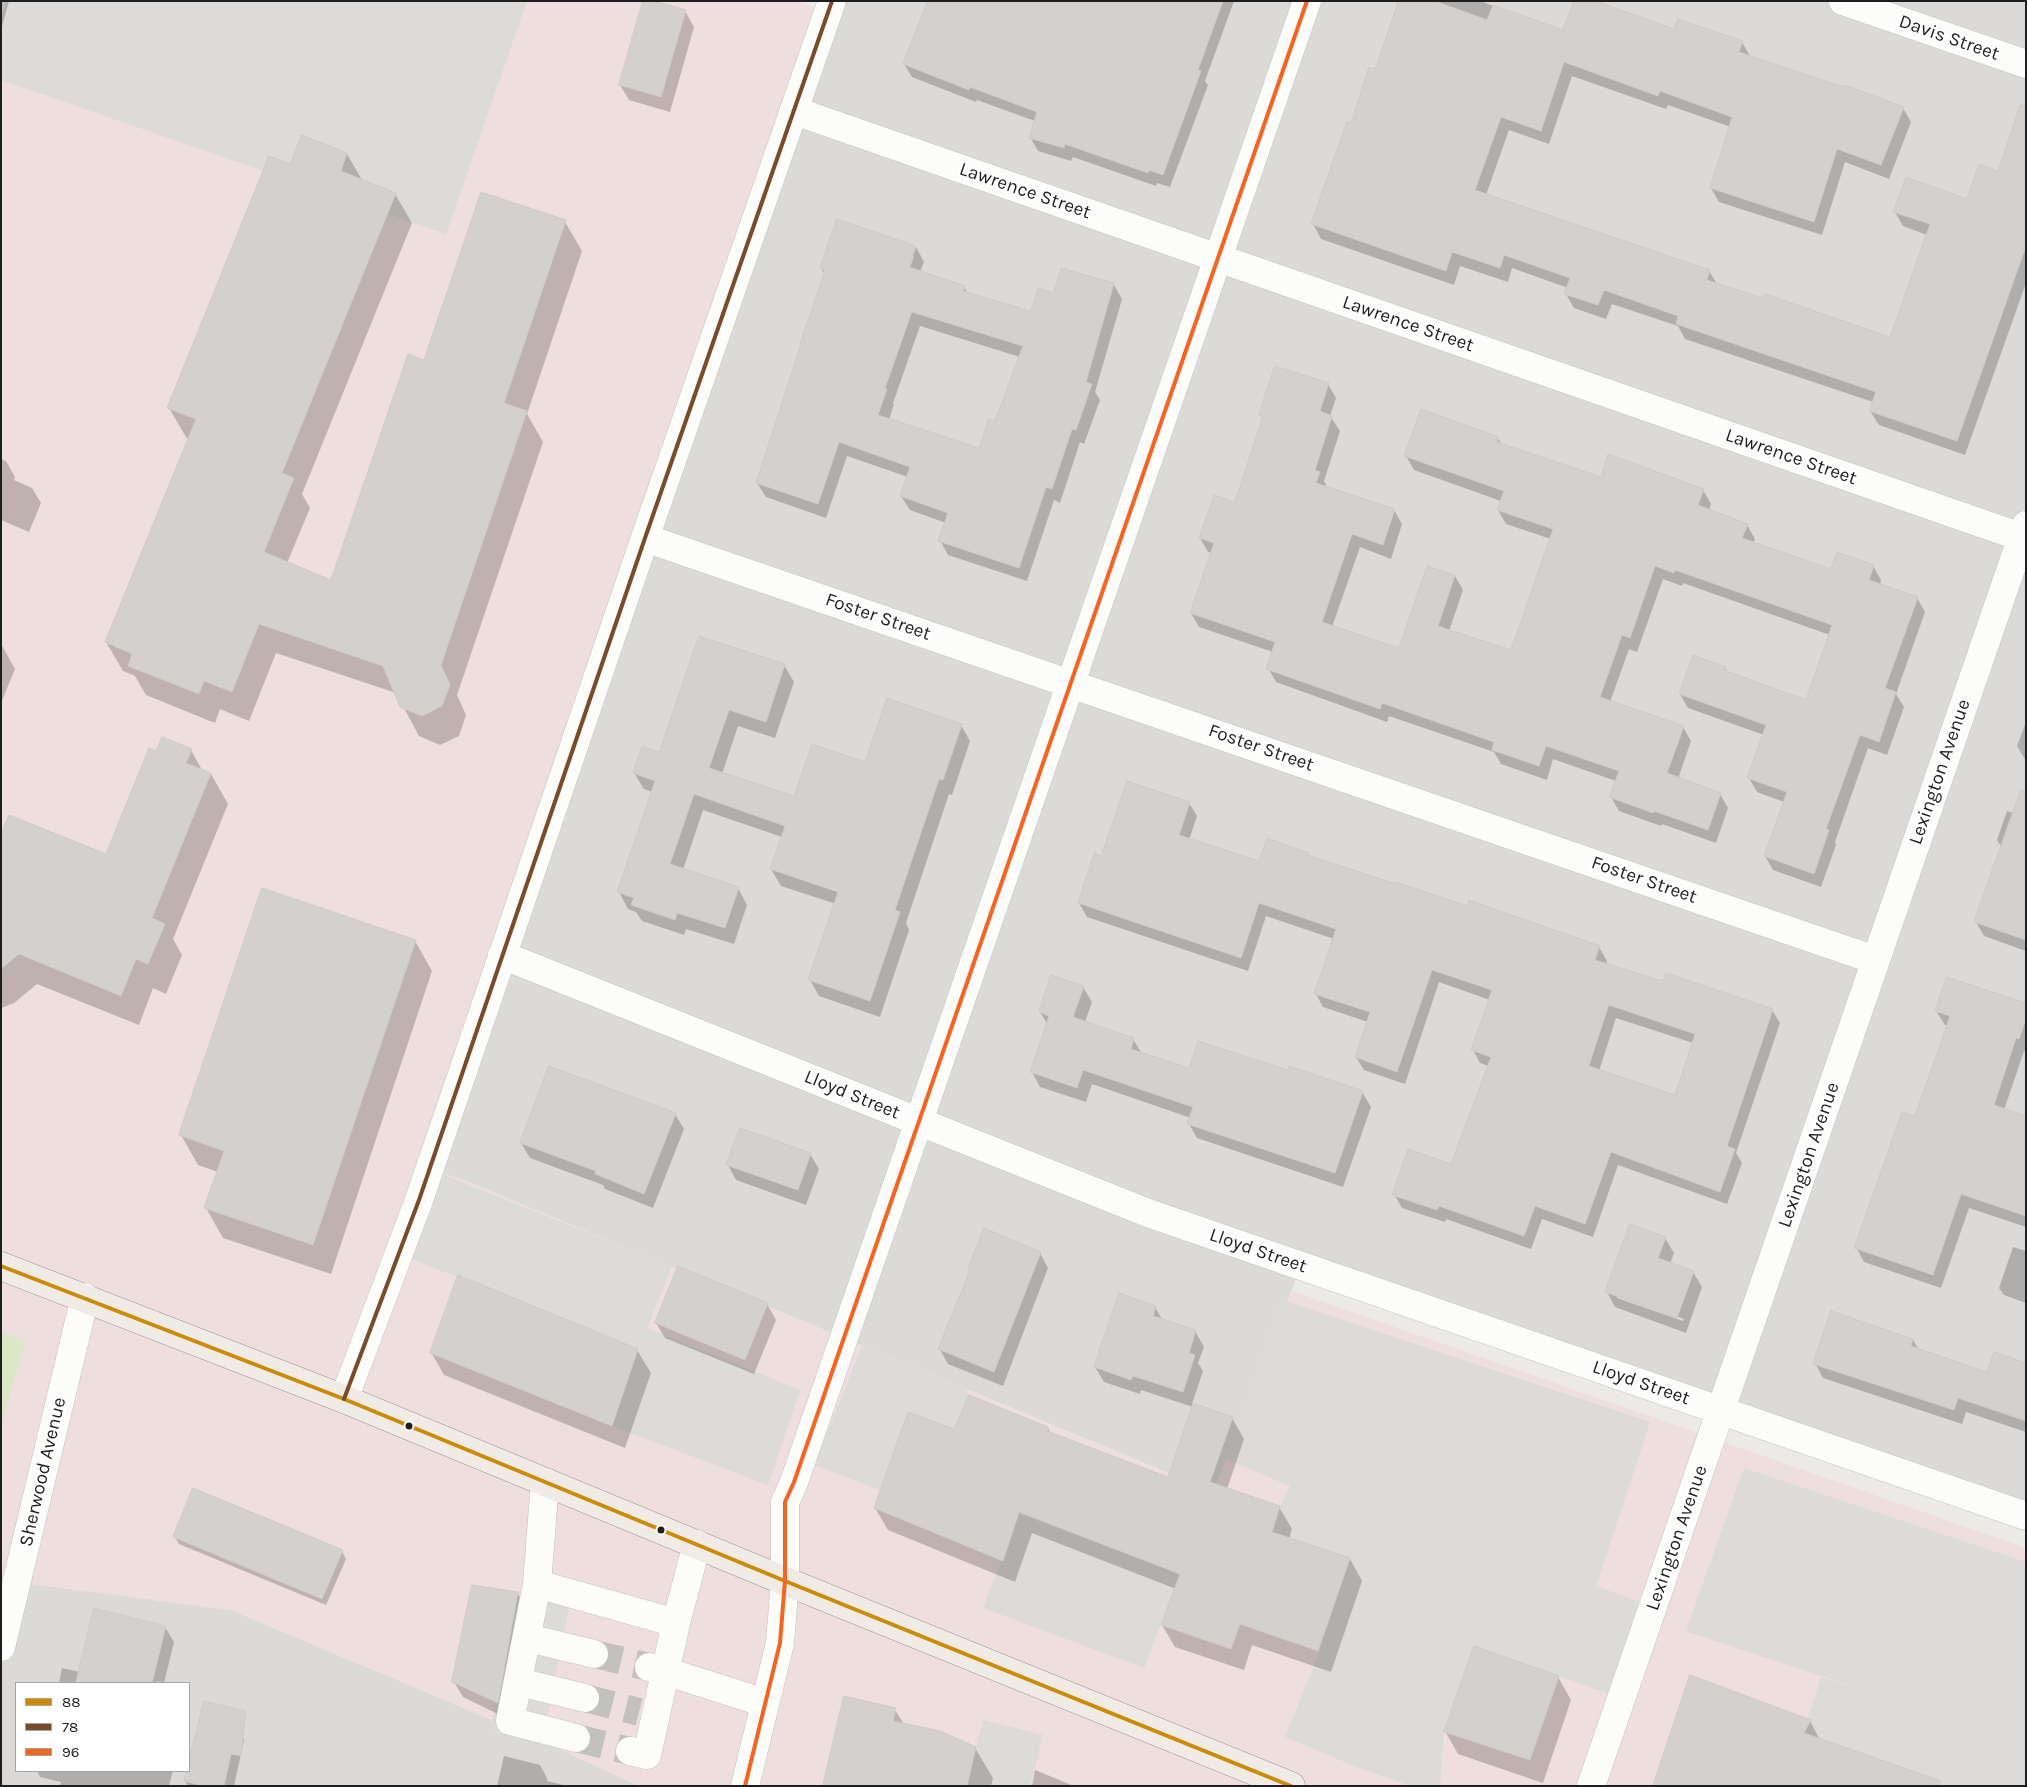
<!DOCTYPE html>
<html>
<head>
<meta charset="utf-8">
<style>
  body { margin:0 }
  #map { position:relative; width:2027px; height:1787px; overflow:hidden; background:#eceae7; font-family:Karla,sans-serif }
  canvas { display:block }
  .frame { position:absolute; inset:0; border:2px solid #1e1e1e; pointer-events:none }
  .legend { position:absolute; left:15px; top:1682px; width:175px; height:90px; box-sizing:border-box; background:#fff; border:1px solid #a5a5a5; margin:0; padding:6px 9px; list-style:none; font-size:15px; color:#1e1e1e }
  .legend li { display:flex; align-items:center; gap:10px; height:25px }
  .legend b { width:25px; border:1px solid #a5a5a5 }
</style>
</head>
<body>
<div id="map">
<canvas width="2027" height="1787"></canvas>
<div class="frame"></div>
<ul class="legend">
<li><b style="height:6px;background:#cc8b06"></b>88</li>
<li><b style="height:6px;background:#7a4b2a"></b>78</li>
<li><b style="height:6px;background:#f26522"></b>96</li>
</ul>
</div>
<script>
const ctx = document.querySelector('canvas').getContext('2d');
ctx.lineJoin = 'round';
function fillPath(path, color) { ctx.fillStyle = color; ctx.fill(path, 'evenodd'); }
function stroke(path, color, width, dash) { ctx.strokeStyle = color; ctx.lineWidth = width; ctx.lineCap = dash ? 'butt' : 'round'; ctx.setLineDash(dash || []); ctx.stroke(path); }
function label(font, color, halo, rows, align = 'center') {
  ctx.font = font + ' Karla,sans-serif'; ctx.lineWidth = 4.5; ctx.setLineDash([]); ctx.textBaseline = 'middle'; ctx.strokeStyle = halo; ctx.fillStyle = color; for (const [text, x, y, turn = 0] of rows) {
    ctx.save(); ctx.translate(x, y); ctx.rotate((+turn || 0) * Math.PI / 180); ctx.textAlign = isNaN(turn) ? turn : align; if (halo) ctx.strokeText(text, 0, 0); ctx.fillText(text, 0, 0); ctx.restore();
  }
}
fillPath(new Path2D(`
  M832,1H2026V1516L1301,1266L1214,1492L461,1179L437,1172Z
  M1,1580L231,1610L542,1741L639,1786H1ZM16,1683H189V1771H16Z`), '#dbdad8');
fillPath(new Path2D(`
  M7,1H792L829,11L437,1172L461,1179L1213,1492L1292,1291L2026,1548V1786H639L542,1741L231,1610L1,1580V18Z`), '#eededd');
fillPath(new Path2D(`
  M1,1333L25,1341L1,1426Z`), '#dae8c6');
fillPath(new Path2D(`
  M7,1H527L446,234L1,80V18Z
  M437,1172L672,1266L647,1328L800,1390L768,1485L612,1426L640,1346L638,1349L404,1256Z
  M1279,1299L1650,1422L1596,1586L1648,1605L1616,1696L1474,1646L1444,1732L1440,1786H1411L1359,1768L1285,1737L1318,1656L1350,1559L1272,1532L1280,1506L1290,1486L1226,1459Z
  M862,1346L966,1389L969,1395L954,1429L908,1412L880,1490L814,1465Z
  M1744,1468L2026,1562V1786H1942V1782L1802,1737L1821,1677L1879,1695L1686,1631Z
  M1019,1514L1180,1574L1144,1668L983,1608Z
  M518,1592L570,1603L542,1741L490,1731Z
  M983,1720L1043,1735L1030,1786H967Z`), '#dcdbda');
fillPath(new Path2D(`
  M1,1H9L1,30Z
  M928,1H1234L1205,81L1208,85L1170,187L1157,183L1156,186L1073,157L1071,161L1038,151L1030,137L1035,121L977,100L976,102L912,77L904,64Z
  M1399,1H1480L1564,32L1675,31L1742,42L1750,56L1903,108L1911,122L1889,179L1845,162L1822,235L1719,202L1711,188L1731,127L1668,105L1666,109L1572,76L1549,144L1509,130L1486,195L1709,271L1717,284L1891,339L1927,235L1903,226L1895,212L1968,200L1999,172L2026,160V283L1965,455L1879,425L1870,411L1873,402L1685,339L1678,326L1612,304L1606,319L1574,308L1566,294L1568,288L1512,268L1508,282L1460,266L1454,285L1321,239L1313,224L1375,70Z
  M685,11L694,27L670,112L629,100L620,85Z
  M303,137L347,154L362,180L395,194L412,223L302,494L310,508L287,563L332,582L424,361L565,222L582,251L527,414L543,442L457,695L466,715L459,736L440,745L419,736L396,693L276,653L249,721L220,709L215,723L146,695L135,676L123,671L106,642L189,439L186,437L169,408L291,166Z
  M916,247L924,262L920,272L964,287L968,294L1032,312L1055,294L1062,269L1114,285L1122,299L1095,392L1100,400L1084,444L1080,442L1060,503L1054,500L1027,581L948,555L940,540L946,523L910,510L901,496L908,477L847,456L826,518L766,497L757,483L825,274L821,268ZM912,256H914L908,273L906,272ZM920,326L1020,357L996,422L980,450L889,420L894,404L893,403Z
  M1328,384L1336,398L1330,416L1340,431L1324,481L1327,487L1394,510L1402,524L1391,559L1360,547L1332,627L1400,650L1455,576L1463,590L1449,631L1512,652L1551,539L1506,524L1498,510L1501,501L1414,470L1406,456L1498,438L1502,446L1602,478L1703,490L1711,504L1709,510L1747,525L1755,539L1753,544L1832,571L1873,566L1881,580L1880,585L1917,598L1925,612L1896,694L1904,707L1887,755L1868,748L1835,842L1836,845L1821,887L1773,870L1765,856L1784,802L1757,792L1749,778L1764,735L1688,708L1680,694L1725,668L1728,673L1807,702L1830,635L1683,583L1682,586L1663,579L1637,652L1629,649L1610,702L1683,727L1691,741L1678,779L1720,794L1728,808L1716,843L1662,824L1661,826L1619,811L1611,797L1616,781L1553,759L1547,780L1501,764L1494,752L1389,716L1387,722L1276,682L1268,668L1273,652L1199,627L1191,613L1212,553L1208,552L1200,538L1235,503L1263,419L1261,415Z
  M1,459L6,461L15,477L14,480L32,488L41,503L29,532L1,520Z
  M1,644L15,669L1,703Z
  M784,665L794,682L775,738L738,726L722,774L795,798L866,764L961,725L970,741L952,795L949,794L906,923L909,930L880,1017L819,996L810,980L836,904L781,886L771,869L782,837L703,810L683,870L738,888L747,905L734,944L686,929L684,935L642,921L636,912L628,909L619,892L652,792L644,789L634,773Z
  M2026,722V761L2017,746Z
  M191,750L203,772L211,774L228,804L173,939L182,955L166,994L153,988L139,1025L37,984L14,1003L1,1008V838L107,856L157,753Z
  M2026,795V951L1984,936L1976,922L2002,848L1997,840L2007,811L2019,815Z
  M1189,803L1197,816L1189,840L1260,863L1308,854L1310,857L1468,908L1599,947L1607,961L1606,964L1663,983L1772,1010L1780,1023L1736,1153L1742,1163L1727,1204L1618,1165L1593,1237L1542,1219L1531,1249L1446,1219L1445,1222L1402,1208L1394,1194L1452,1165L1489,1066L1480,1063L1473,1050L1490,1000L1439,982L1405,1084L1364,1070L1356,1057L1368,1022L1323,1007L1316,994L1334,939L1266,916L1248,971L1087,917L1079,903L1102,857ZM1616,1018L1693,1043L1676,1096L1599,1071Z
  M415,941L432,971L331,1274L223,1238L206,1208L218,1172L198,1165L181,1135Z
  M1083,987L1092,1002L1085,1022L1133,1039L1142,1054L1190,1070L1288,1072L1362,1092L1371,1107L1343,1187L1197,1138L1189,1124L1191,1118L1092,1084L1086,1102L1040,1087L1032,1072L1048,1025L1040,1012Z
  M2026,1004V1052L2024,1051L2004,1110L2026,1117V1227L1969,1208L1941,1288L1864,1262L1856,1247L1916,1118L1948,1026L1945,1025L1936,1011Z
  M675,1114L684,1129L653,1208L605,1189L603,1185L530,1158L521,1143Z
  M810,1154L819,1169L806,1205L736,1180L728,1165Z
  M1665,1238L1674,1253L1670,1264L1693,1272L1702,1287L1686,1333L1615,1307L1607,1292ZM1617,1295L1684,1319L1683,1321L1617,1298Z
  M2013,1247L2026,1251V1303L2004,1295L1999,1288Z
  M1040,1253L1048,1268L1003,1386L948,1364L939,1348L970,1271L969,1269Z
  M767,1304L776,1320L754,1374L665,1338L656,1323Z
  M1155,1307L1163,1321L1195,1331L1204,1347L1198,1363L1203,1371L1192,1404L1232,1418L1244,1439L1227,1489L1279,1507L1292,1529L1289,1539L1350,1559L1362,1581L1331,1672L1252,1645L1244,1670L1175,1647L1162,1625L1176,1589L1032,1533L1015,1582L888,1530L875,1508L954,1430L1048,1428L1051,1434L1169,1479L1193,1407L1141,1390L1140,1394L1104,1382L1095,1367Z
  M1913,1340L1919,1350L1988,1374L2026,1364V1432L1966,1412L1962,1424L1823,1378L1815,1363Z
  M637,1350L651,1373L625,1448L444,1375L431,1352Z
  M175,1537L342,1551L346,1559L326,1605L179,1544Z
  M518,1594L526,1609L506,1718L463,1697L454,1682Z
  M165,1627L174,1642L164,1683L157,1681L156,1683H59L62,1668L80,1672Z
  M1558,1677L1571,1700L1543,1783L1458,1754L1445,1731Z
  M895,1710L904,1724L975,1748L993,1778L991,1786H824Z
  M201,1718L237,1727L244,1740L234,1786H188L185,1781Z
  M1810,1721L1820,1740L1654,1786Z
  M504,1756L540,1765L547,1778V1781L567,1786H497Z
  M1035,1770L1074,1786H1032Z
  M37,1771H173L169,1786H60L61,1782L40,1777Z`), '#0003');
const building = new Path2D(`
  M643,1H654L686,10L661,97L619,85Z
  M928,1H1223L1198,70L1201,71L1163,175L1149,170L1148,173L1065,144L1064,148L1029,138L1037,112L970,87L969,90L903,64Z
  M1399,1H1435L1487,20L1493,5L1563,30L1574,1H1596L1674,29L1678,19L1743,41L1739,52L1844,87L1845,85L1904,107L1881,165L1837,149L1814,222L1710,188L1732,117L1660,91L1658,96L1564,62L1541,131L1501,117L1475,190L1710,270L1707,280L1763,298L1765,294L1890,337L1930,224L1893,212L1906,177L1967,199L1979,164L1998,171L2020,105L2026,106V246L1957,441L1869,411L1876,392L1676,324L1678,316L1604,290L1598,305L1564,294L1570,278L1504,255L1500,268L1452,252L1446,271L1311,224L1347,121L1351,123L1369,67L1375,69Z
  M302,135L347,153L341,171L396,193L282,473L294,478L264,552L331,580L408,354L424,360L481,192L566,220L504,403L527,411L441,665L450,685L442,706L422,716L400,707L383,666L259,624L232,692L204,681L199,694L128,666L132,654L105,642L196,419L167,408L269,156L290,164Z
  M837,219L916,246L909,267L965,286L963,291L1031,311L1038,288L1054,292L1061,268L1114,283L1086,382L1092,384L1076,430L1072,429L1052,489L1046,487L1019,568L938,541L948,513L900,496L910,467L839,442L818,504L756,483L801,344H800L825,270L820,268ZM912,312L1023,346L995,421L989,419L979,448L878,415L887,389H885Z
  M1275,366L1329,383L1320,411L1332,416L1315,470L1320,472L1316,483L1395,509L1383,545L1352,534L1322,622L1399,648L1427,566L1455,575L1438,626L1511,650L1553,529L1497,510L1504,491L1404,456L1421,409L1499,437L1497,442L1601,477L1608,454L1704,489L1698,505L1748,524L1742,538L1831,569L1837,552L1874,565L1869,580L1918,597L1885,688L1896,692L1879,742L1860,735L1826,829L1829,830L1814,874L1764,856L1787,792L1747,778L1766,725L1679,694L1693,655L1726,667L1724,670L1806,700L1832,625L1675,570L1674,573L1655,566L1630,638L1622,635L1600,697L1684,726L1667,773L1721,793L1708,830L1654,811L1653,813L1609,797L1619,771L1546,746L1539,766L1492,750L1494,742L1382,703L1380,709L1266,669L1275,642L1190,613L1214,543L1199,538L1214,495L1235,502L1263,416L1259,415Z
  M699,636L785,664L766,722L729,710L709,768L794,796L812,744L865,762L887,698L962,724L943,780L939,779L895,910L900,912L870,1001L808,980L838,892L770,869L785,826L694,794L670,864L739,887L725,928L677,913L675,920L631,905L634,898L617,892L655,781L633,773L642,746L659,752Z
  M162,737L192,749L186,763L211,773L152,918L165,924L148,964L136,959L121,996L19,954L1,969V834L9,815L106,854L149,748L156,751Z
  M1127,781L1190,802L1179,835L1259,861L1267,838L1309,853L1308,855L1396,884V882L1467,906L1469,900L1600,946L1595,960L1663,981L1666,973L1773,1009L1727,1146L1735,1149L1720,1192L1611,1152L1585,1224L1535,1206L1524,1236L1439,1206L1437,1210L1392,1195L1408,1149L1451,1164L1491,1057L1471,1050L1492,990L1432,970L1397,1072L1355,1057L1370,1012L1314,994L1336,929L1259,903L1241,958L1078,903L1094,853L1101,856ZM1609,1005L1695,1034L1675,1095L1589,1066Z
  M2021,790L2026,791V940L1974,922Z
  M262,888L416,940L313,1245L204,1208L224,1151L179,1135Z
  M1051,975L1084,986L1073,1017L1134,1038L1131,1049L1189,1068L1198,1041L1288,1070L1289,1066L1363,1091L1335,1173L1187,1124L1193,1107L1083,1070L1077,1088L1030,1072L1049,1016L1039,1012Z
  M1947,977L2026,1003V1018L2019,1039L2016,1038L1994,1105L2026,1116V1216L1961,1194L1933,1275L1854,1248L1902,1112L1915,1116L1950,1016L1935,1011Z
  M549,1066L676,1113L644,1194L595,1174L596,1171L520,1143Z
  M740,1128L811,1153L798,1190L726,1165Z
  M1630,1224L1666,1237L1658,1258L1694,1271L1677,1318L1605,1292Z
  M984,1228L1041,1252L994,1372L938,1349L970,1270L968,1269Z
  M678,1266L768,1303L745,1360L655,1323Z
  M458,1275L638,1349L612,1426L430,1353Z
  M1119,1293L1156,1306L1153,1316L1196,1330L1189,1353L1195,1355L1183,1392L1133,1376L1131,1380L1094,1367Z
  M1831,1311L1913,1339L1911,1346L1987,1372L1994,1352L2026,1363V1421L1958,1398L1954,1410L1813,1364Z
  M969,1395L1048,1427L1047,1431L1168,1477L1193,1403L1233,1417L1210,1482L1280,1506L1272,1532L1350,1558L1318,1651L1240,1624L1231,1649L1161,1625L1180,1574L1019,1512L1003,1561L874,1508L908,1412L954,1429Z
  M193,1488L343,1550L322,1599L173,1537Z
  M472,1585L518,1592L498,1703L452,1682Z
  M94,1608L166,1626L152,1683H76Z
  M1474,1646L1559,1676L1530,1760L1444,1732Z
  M1690,1675L1811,1720L1804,1733L1941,1781L1940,1786H1653Z
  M844,1696L896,1708L893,1721L940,1731L976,1747L967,1786H823Z
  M204,1701L246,1711L241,1756L231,1754L224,1786H203L184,1781L186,1771H189V1761Z`);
fillPath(building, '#d3d0ce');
stroke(building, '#cfcbc8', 1);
stroke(new Path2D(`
  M594,1654L649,1667
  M585,1698L639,1712
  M576,1738L630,1751`), '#c3c1bf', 28, [28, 14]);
const minor = new Path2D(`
  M1843,1L2026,64
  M795,111L2021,537
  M645,538L1875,960
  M502,955L1148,1213L2026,1516
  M344,1399L419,1200L645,538L832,1
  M545,1482L537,1584L510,1721L576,1738
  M537,1584L676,1623
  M528,1638L594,1654
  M1,1647L85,1297
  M649,1667L665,1671L765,1703
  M519,1682L585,1698
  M630,1751L647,1755L676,1623L697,1544
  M745,1786L780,1643L785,1581V1502L794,1482L1307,1
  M1591,1786L2026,525`);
const major = new Path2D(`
  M1,1266L344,1399L785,1581L1291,1786`);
stroke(minor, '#c5c4c3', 29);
stroke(major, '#a29684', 29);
stroke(minor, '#fcfcfb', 28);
stroke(major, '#f0ebe5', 28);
stroke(new Path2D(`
  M1,1266L344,1399L785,1581L1291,1786`), '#cc8b06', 4);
stroke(new Path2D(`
  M344,1399L419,1200L645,538L832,1`), '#7a4b2a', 4);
stroke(new Path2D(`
  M745,1786L780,1643L785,1581V1502L794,1482L1307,1`), '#f26522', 4);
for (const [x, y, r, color] of [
  [409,1426,4.5,"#1e1e1e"],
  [661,1530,4.5,"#1e1e1e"]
]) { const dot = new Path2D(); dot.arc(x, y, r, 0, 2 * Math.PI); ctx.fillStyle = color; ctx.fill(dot); stroke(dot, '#fff', 2); }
label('19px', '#1e1e1e', '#fff', [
  ["Davis Street",1949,38,19],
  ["Lawrence Street",1025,191,19],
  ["Lawrence Street",1408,324,19],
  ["Lawrence Street",1791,457,19],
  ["Foster Street",878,617,19],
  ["Foster Street",1261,748,19],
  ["Lexington Avenue",1940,772,-71],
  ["Foster Street",1644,880,19],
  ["Lloyd Street",852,1095,22],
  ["Lexington Avenue",1809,1155,-71],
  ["Lloyd Street",1258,1251,19],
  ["Lloyd Street",1641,1383,19],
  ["Sherwood Avenue",43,1472,-77],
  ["Lexington Avenue",1677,1538,-71]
]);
</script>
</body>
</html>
